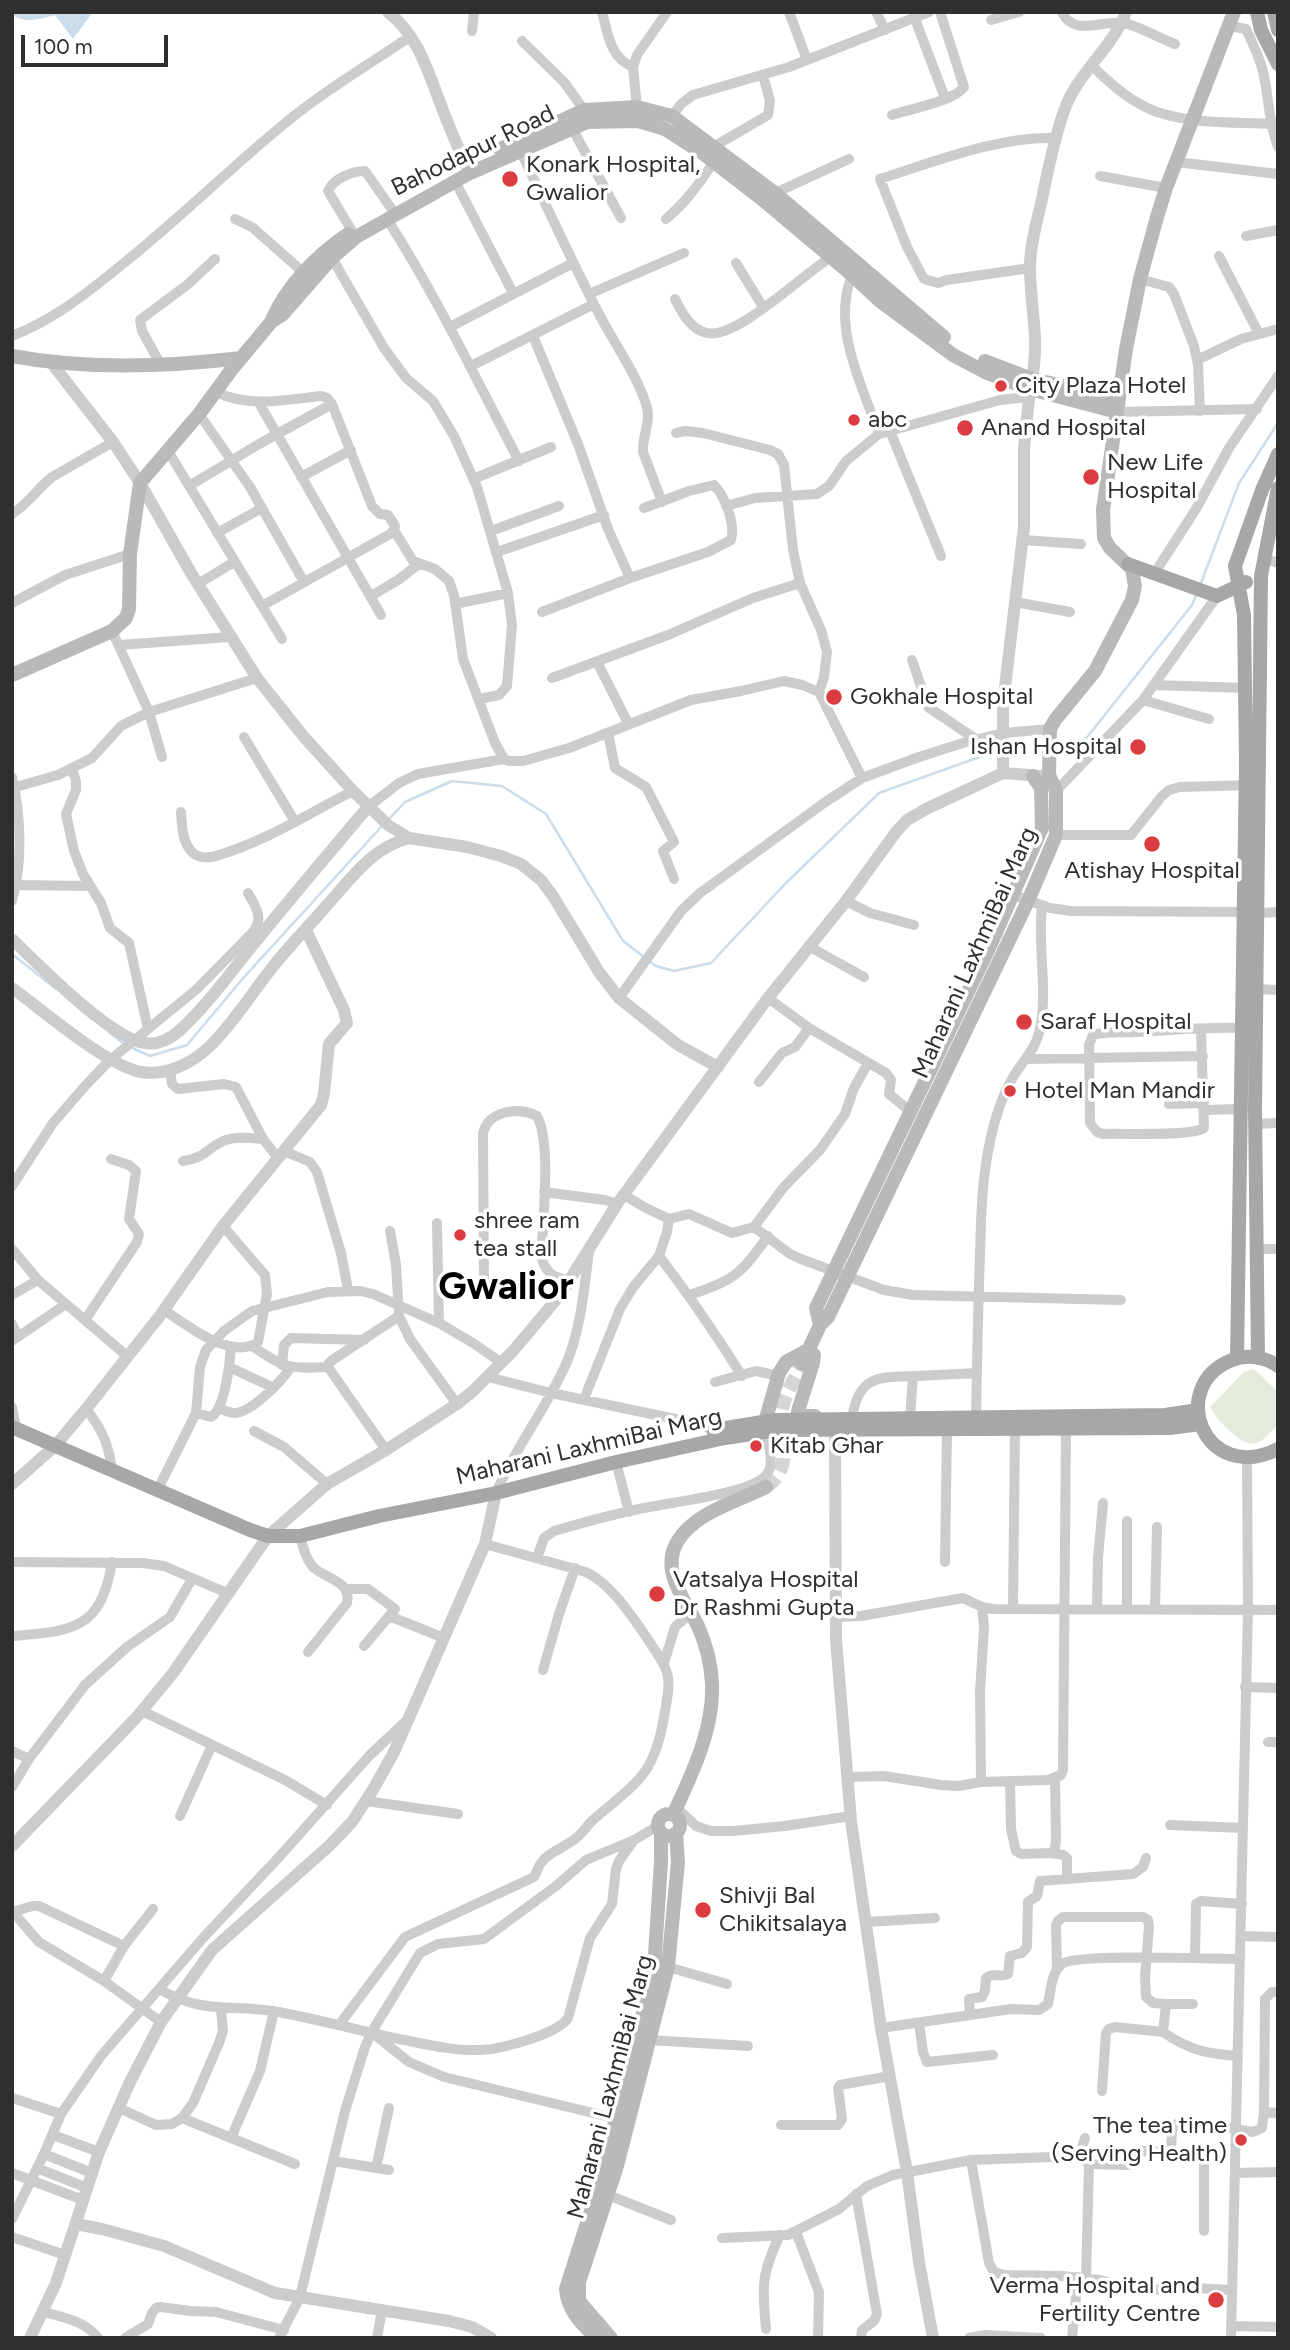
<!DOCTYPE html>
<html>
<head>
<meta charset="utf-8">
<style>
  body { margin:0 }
  #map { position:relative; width:1290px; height:2350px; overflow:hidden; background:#fff; font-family:Figtree,sans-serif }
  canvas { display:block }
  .frame { position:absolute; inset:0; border:14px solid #2f2f2f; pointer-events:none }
  .scale { position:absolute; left:21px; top:35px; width:147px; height:32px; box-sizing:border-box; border:4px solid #2f2f2f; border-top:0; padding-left:9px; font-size:21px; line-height:24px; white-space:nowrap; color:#2f2f2f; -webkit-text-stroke:5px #fff; paint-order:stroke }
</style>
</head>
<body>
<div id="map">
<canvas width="1290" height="2350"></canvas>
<div class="frame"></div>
<div class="scale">100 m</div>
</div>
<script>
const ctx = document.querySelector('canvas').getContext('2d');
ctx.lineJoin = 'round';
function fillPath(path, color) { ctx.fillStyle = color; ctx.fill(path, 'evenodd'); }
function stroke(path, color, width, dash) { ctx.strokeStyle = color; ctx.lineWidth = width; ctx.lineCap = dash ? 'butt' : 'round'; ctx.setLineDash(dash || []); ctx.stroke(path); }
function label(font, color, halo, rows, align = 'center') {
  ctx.font = font + ' Figtree,sans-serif'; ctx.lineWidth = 7; ctx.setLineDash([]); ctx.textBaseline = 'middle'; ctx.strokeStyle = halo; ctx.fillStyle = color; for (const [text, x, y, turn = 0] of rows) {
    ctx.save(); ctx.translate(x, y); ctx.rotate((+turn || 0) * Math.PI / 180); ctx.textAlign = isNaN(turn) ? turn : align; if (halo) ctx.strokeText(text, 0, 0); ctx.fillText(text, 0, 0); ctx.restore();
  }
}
fillPath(new Path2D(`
  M1252,1369L1256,1371L1278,1392V1424C1272,1430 1265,1440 1257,1443C1243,1449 1215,1418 1210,1407L1244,1372Z`), '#e4ebdd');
fillPath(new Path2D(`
  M12,12H93L73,39L55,15C39,19 27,24 12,15Z`), '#cbdcea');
stroke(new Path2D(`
  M1201,583L1239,483L1278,423
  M1065,755H1073L1192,605L1197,593
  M389,819L405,802L452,781L502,786L546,814L623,941L656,966L674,971L711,963L785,884L879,793L988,754
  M12,954L56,989
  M110,1033L124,1044
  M130,1047L150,1056L187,1045L245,976L382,826`), '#cbdcea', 2.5);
stroke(new Path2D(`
  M766,1487C794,1467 780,1443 781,1415C783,1397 794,1380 802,1364`), '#d5d5d5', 14, [14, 7]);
stroke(new Path2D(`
  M602,12C608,34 610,58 633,67
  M789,12L807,60
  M876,12L885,30
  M1062,12C1073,37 1102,20 1123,23C1140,26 1158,38 1175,44
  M915,19L945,98
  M991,20L1019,12
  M1228,26L1246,29C1253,44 1261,60 1264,76C1269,100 1269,124 1278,147
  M472,31L474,12
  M522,41L564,82L584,110
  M1091,65C1110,83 1131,103 1157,112C1193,124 1232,122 1270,124
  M637,107L633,67L637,55L667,12
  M892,115C910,109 954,101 964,87L940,12
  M672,116L681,104L693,95L789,67L929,12
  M572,128L621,218
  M713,147L768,115L770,101L763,75
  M520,150C546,205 571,260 599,314C614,343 636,373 646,404C652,421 642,435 643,452L662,502
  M1176,162L1278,174
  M1100,176L1166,188
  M455,181L513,293
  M775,193L849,159
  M235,219L252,227L304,273
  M387,219C437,297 476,379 519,461
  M666,219C686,202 699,184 713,163
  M352,231L328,191C333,179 352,171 365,171L391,208
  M1246,236L1278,230
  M1219,256L1259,334
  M332,258L384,348L406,378L433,401L454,436L477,487L508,593L512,625L507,686L499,695L479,699
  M736,263L763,307
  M1030,268L947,280L938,283L924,279L907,247L880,179C934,162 998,136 1055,138
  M852,275C831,327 862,385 879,434
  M1140,279L1169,287L1174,294L1194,346L1198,365L1200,411
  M589,294L684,253
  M675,299C682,313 691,330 707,333C736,340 803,274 830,258
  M450,327L573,263
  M12,336C53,320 86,294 119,267C176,222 228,170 284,124C324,91 368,65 411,36
  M533,336L578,444L608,529L630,578
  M1197,360L1241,339L1278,329
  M161,365L142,331L140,320L187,285L215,259
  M471,366L594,304
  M216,392C249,408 285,400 321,396L327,398L332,404L372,506L380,514L388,515L395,526L394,530L390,534L262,606
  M259,403L381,615
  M1117,412L1257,409
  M199,414L250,487L304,582
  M890,431L941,556
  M676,433L685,431L703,433L770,450L778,454L784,465L793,550L800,583L821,630L827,652L824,677L819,692L862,778
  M168,451L282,639
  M301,477L351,450
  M473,479L551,447
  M189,486L259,444L332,404
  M726,506L755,498L817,494L829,486L846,461L879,434L1000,400L1028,397
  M12,514C30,502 37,489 52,477L113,442
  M394,530L413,561L435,569L449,581L454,595L463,659L495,743L504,759L509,761H523L569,748L691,700L741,691L784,681L802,685L819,692
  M491,531L559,506
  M217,533L262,508
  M1023,540L1081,544
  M497,552L604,515
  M1263,558L1278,563
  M1154,574L1196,509L1229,448L1278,376
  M198,584L234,562
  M371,596L398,580L419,564
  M1015,602L1070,612
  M12,603L65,575L130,554
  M455,604L508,593
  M542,612L630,578L708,552L731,540C736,525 725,496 714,485L689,491L644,508
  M112,631L149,712L162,757
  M119,645L230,637
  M912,660L928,707L977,740
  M597,662L628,723
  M552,678L668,635L753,598L800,583
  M1154,685L1245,688
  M1143,700L1209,719
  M608,733L615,768L646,787L674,842L663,851L674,879
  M244,737L294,820
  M72,769L76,781V790L66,814L74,851L83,874L101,903L110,928L129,943L148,1029
  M12,777C21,816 23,862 12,901
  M12,788L58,775L92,758L121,726L149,712L257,678
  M1056,791L1143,700L1217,596
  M368,807L399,783L418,774L504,759
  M181,812C182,826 182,843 193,853C200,859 211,858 219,855C266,841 309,813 353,791
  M1056,835H1131L1162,796L1169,790L1180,787L1251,785
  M16,885L89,886
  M1013,895L1050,908L1071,911L1244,912
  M846,901L870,913L914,925
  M1258,913L1278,912
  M810,947L864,977
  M1257,989L1278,990
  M619,998L681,911L700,893L824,803L862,778L919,757L966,742L1003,733L1050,729
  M768,998L809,1028L886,1073L891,1080L889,1094L910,1111
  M1201,1029L1204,1128C1190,1137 1123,1133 1103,1134L1097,1132L1090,1123L1089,1045L1093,1035C1106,1031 1123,1033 1137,1032C1172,1030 1207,1027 1241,1028
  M1026,1059L1203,1056
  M170,1070L172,1084L178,1089L224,1084L236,1087L263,1139L278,1158
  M759,1082L782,1053L795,1047L809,1028
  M1169,1104L1204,1103
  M1204,1110L1240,1109
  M1255,1124L1278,1123
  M284,1151L310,1162L317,1172L341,1253L348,1290
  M183,1161C208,1157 205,1149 223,1141C235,1136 251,1138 263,1139
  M12,1186L53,1123L85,1086L110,1060L197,989L253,932C264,918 256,907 248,893
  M544,1192L605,1200L617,1204
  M624,1195L646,1208L669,1219L689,1214L732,1233L754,1227L790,1254L801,1259L884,1290L913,1295L1121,1300
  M437,1223L439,1323
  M754,1227L783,1188L820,1150L845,1114L854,1088L868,1063
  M390,1231L396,1264L399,1316L410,1339L457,1404
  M12,1249L38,1280L127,1356
  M1257,1249H1278
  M659,1256C689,1295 716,1335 742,1376
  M484,1283L483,1133C489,1110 519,1107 537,1116C550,1140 544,1202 543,1231C542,1243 539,1258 546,1268C551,1277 560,1278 569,1281
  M12,1295L38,1280
  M689,1295C734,1281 741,1274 768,1236
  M164,1310C187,1325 231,1361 258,1342L267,1294L265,1275L223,1226
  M85,1320L137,1242L139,1234L129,1219L136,1171L129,1165L111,1159
  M12,1324L18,1337
  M12,1341L66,1304
  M252,1346C284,1368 289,1369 328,1367
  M282,1365L284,1345L291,1338L364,1340
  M229,1367L272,1387
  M488,1377L551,1393L685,1421L705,1426L719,1433
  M715,1382L756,1371L778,1376
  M584,1399L620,1309L634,1286L659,1256L667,1232L669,1219
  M12,1407L16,1429
  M219,1408C224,1410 229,1413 235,1413C252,1412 281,1382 290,1368
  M86,1409C102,1428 110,1447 112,1472
  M196,1413L211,1417C225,1409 230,1363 231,1346
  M910,1418L913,1376
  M976,1418C977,1363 978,1309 980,1254C981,1224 981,1194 986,1164C990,1137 997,1107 1010,1083C1018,1065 1034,1053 1039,1033C1049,992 1037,948 1042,906
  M852,1419C858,1375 879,1377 916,1376C936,1375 957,1374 977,1373
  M254,1431L284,1447L327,1484
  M386,1450L328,1367L329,1363L334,1359L399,1316
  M616,1462L629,1512
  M157,1491L196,1413L200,1367L206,1350L224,1331L252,1311L328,1292L360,1291L373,1294L439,1323L473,1343L502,1363
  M496,1493C515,1448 546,1409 566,1364C581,1330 584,1288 589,1252
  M300,1536C303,1547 306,1560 314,1568C327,1579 352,1582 347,1603L308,1652
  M537,1558L544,1538L554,1531C585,1522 617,1513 649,1507C673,1502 754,1493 767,1474C775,1464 768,1443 766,1432
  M12,1562L143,1563L164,1566L227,1593
  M945,1562L947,1429
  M346,1589H368L395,1609L364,1646
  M1013,1608L1015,1429
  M1097,1609L1098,1558L1103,1503
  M1127,1609V1521
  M1155,1609L1157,1527
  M389,1616L444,1638
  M835,1617L861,1616L963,1598L982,1607L993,1609L1278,1610
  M12,1636C73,1631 101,1630 112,1562
  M664,1663L675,1627L690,1614
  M543,1670L559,1614L575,1568
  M1245,1687L1278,1688
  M142,1711L285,1780L327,1805
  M1268,1742H1278
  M12,1751L29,1759
  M848,1777L884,1776L941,1785L958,1786L981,1782L1048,1780L1061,1775L1063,1770L1066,1430
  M1010,1781L1011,1829L1016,1851L1021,1854L1052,1853L1055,1848L1056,1840L1055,1778
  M981,1782L980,1692L984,1627L982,1607
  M12,1787L29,1759L85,1685L127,1647L170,1617L192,1579
  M366,1801L458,1814
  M676,1807L696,1826L711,1831H733L785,1826L851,1816
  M180,1816L212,1745
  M1170,1825L1243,1828
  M1052,1853L1063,1855L1067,1858V1879
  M12,1911L39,1942L104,1981L161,2022
  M13,1912L32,1906H39L124,1946
  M865,1922L935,1918
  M1241,1936L1278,1937
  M1195,1958L1196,1904L1201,1901L1242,1904
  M668,1967L727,1984
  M1057,1969L1056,1925L1058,1921L1063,1917H1143L1148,1920L1149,1926L1145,1977L1146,1997L1153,2003L1166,2004
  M104,1981L124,1946L153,1909
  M159,1989C206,2016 231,2003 279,2012C319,2020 359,2030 399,2039C425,2044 453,2051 479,2050C499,2050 558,2034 568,2018L590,1938L612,1904L616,1869L619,1861L634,1840
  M1193,2004H1166L1163,2032C1189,2050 1207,2054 1238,2056
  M970,2015L969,1999L982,1997L985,1991L986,1978C992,1972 1001,1978 1008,1974L1010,1956L1022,1953L1027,1947L1028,1902L1037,1896L1040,1881L1133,1874L1143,1867L1146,1858
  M919,2023L923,2052L927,2062L993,2055
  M339,2025L405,1937L534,1877C538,1872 537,1867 541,1863C548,1852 566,1847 576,1838C583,1833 587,1825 594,1819C637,1782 654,1776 664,1717C672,1672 671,1675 647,1638C631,1615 611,1584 586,1572L485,1544
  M881,2028L1011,2009L1039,2010L1048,2004C1051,1990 1051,1973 1062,1964C1075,1953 1215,1959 1240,1959
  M375,2035L409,2062L444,2077L618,2119
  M649,2040L748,2046
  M1102,2091L1106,2033L1109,2029L1115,2027L1163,2032
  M12,2098L61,2114
  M119,2108L156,2125L172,2124L182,2118L193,2103L219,2043L223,2031L221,2009
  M1264,2112L1265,1999L1272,1992H1278
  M182,2118L295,2164
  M781,2125H838L842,2119L838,2088L840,2085L890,2076
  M53,2135L99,2152
  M231,2138L260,2071L274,2011
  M1085,2138L1079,2156L1089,2164L1128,2165C1136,2162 1137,2154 1144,2151L1202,2154L1204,2159V2231
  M1171,2151L1172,2129L1177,2124H1206L1253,2132L1262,2128L1264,2112L1278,2113
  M44,2154L92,2173
  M971,2160L989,2263L994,2272L1004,2275L1062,2276L1100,2280L1133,2289L1154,2290L1176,2287L1232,2290
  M333,2161L389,2170
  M37,2168L87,2188
  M376,2168L389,2108
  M12,2173L83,2200
  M1235,2173L1278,2172
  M856,2194L877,2314L874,2321L862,2330L861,2338
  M608,2195L671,2220
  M12,2219L44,2154L61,2114L101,2056L203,1938L280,1856L369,1756L406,1721
  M796,2232L819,2292L818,2338
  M12,2237L65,2255
  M722,2238L788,2235L839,2209L867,2186L893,2175L971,2160L1079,2156
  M1086,2278L1089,2164
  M44,2312C65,2318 85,2321 98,2338
  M1231,2326L1278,2327
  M766,2329C762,2287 761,2274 780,2235
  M125,2338L148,2324L152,2313L156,2308L161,2307L190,2311L216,2312L284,2330
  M279,2338L300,2297L345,2111L365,2047L371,2033L420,1953L438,1944L484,1939L556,1886L586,1860L634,1840L658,1826
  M377,2338L382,2310
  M969,2338L985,2335L1041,2338
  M1072,2338L1078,2277
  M1231,2338L1248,1610L1247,1458`), '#ccc', 10);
stroke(new Path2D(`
  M388,12C418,35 428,72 441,105C448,125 457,145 466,165
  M50,361L113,442L140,483L191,573L257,678L304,737L353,791L388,825L409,838L467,847L501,856L521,864L541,880L553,896L599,972L619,998L678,1045L718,1067
  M1032,379C1040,336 1030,308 1030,267C1030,244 1037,222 1042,199C1048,170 1054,139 1064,111C1077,73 1112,49 1126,12
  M1003,773V704L1024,527V448L1030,389
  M12,939C39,965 111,1039 145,1043C158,1045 170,1039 179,1031C204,1009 231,972 252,946C290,899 329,853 368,807
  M12,988C44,1011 104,1064 141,1072C166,1076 191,1064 209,1047C234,1023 253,991 275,964C292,943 311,924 328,904C353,876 372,848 409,838
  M835,1431L836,1640L851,1821L881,2028L907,2172L919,2262L933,2338
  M12,1484L55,1446L86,1409L159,1317L223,1226L321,1105L324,1093L329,1044L347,1023L344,1010L306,930
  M12,1846L136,1718L173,1673L268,1536L327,1484L386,1450L457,1404L473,1391L513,1351L561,1294L617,1204L768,998L846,901L896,832L907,820L926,809L1003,773L1041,776
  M76,2224L102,2229L164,2246L275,2293L449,2321L472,2327L491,2338
  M30,2338L56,2283L99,2152L130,2082L161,2022L212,1950L329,1846L352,1822L374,1788L394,1752L485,1544L496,1493`), '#ccc', 12);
stroke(new Path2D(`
  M500,149L584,110L637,107L672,116L775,193L944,337
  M272,320C287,285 317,255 348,234
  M12,356C87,370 166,367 241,358
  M985,361L1032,379L1119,398
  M12,675L112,631L126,618L129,609L130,554L140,483L199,414L232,369L272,321L283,314L332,258L356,237L470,173L587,122L638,121L665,129L701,152L763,200L852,275L880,301L953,355L987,373L1030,389L1117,412
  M820,1325L816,1308L991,944L1042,828L1041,788L1033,776
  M808,1350L814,1355L813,1363L798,1411L802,1416H815
  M802,1364L820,1325L828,1317L1028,901L1056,835V791L1049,775L1050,729L1055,720L1095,671L1132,600L1135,586L1132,569L1110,548L1104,538L1103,510L1126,349L1140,279L1157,217L1166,188L1234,12
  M765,1422L779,1373L786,1362L808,1350
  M658 1825a11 11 0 1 1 22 0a11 11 0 1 1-22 0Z
  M673,1815C692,1774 714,1729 712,1683C711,1664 706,1644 698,1626C686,1601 660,1572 677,1542C695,1512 737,1502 766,1487
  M596,2338C581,2323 568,2311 566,2289L598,2189L654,1969L661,1862V1832
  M611,2338L579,2301V2282L617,2166L668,1967L678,1862L676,1833`), '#b9b9b9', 14);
stroke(new Path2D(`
  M1257,12L1261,30L1278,64
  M1274,12L1278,30
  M1128,564L1217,596L1246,582
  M1237,1358L1246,762L1244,615L1235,566L1262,490L1278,454
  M1258,1358L1255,1109L1261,576L1278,488
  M1278,1366C1265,1357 1247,1354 1232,1360C1166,1386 1204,1486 1278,1449
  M12,1427L250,1530L268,1536H300L379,1516L496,1493L616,1462L725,1438L779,1430L1170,1428L1200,1424
  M713,1430L775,1420L1165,1415L1198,1410`), '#a7a7a7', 14);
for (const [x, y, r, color] of [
  [510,179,9,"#da3c41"],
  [1001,386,7,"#da3c41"],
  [854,420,7,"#da3c41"],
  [965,428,9,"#da3c41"],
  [1091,477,9,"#da3c41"],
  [834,697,9,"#da3c41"],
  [1138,747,9,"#da3c41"],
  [1152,844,9,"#da3c41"],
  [1024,1022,9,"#da3c41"],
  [1010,1091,7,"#da3c41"],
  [460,1235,7,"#da3c41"],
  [756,1446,7,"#da3c41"],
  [657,1594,9,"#da3c41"],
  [703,1910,9,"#da3c41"],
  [1241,2140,7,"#da3c41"],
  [1216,2300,9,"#da3c41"]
]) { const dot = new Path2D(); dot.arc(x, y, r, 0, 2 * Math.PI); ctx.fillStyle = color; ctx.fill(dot); stroke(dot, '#fff', 2.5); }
label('24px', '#2f2f2f', '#fff', [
  ["Bahodapur Road",473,151,-26],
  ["Maharani LaxhmiBai Marg",975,953,-66],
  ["Maharani LaxhmiBai Marg",589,1447,-13],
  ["Maharani LaxhmiBai Marg",611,2087,-75]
]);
label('24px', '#2f2f2f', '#fff', [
  ["Konark Hospital,",526,165],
  ["Gwalior",526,193],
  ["City Plaza Hotel",1015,386],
  ["abc",868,420],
  ["Anand Hospital",981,428],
  ["New Life",1107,463],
  ["Hospital",1107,491],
  ["Gokhale Hospital",850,697],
  ["Ishan Hospital",1122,747,"right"],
  ["Atishay Hospital",1152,871,"center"],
  ["Saraf Hospital",1040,1022],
  ["Hotel Man Mandir",1024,1091],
  ["shree ram",474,1221],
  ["tea stall",474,1249],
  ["Kitab Ghar",770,1446],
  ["Vatsalya Hospital",673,1580],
  ["Dr Rashmi Gupta",673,1608],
  ["Shivji Bal",719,1896],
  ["Chikitsalaya",719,1924],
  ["The tea time",1227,2126,"right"],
  ["(Serving Health)",1227,2154,"right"],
  ["Verma Hospital and",1200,2286,"right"],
  ["Fertility Centre",1200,2314,"right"]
], 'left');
label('bold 38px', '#000', '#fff', [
  ["Gwalior",506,1288]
]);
</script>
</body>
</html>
